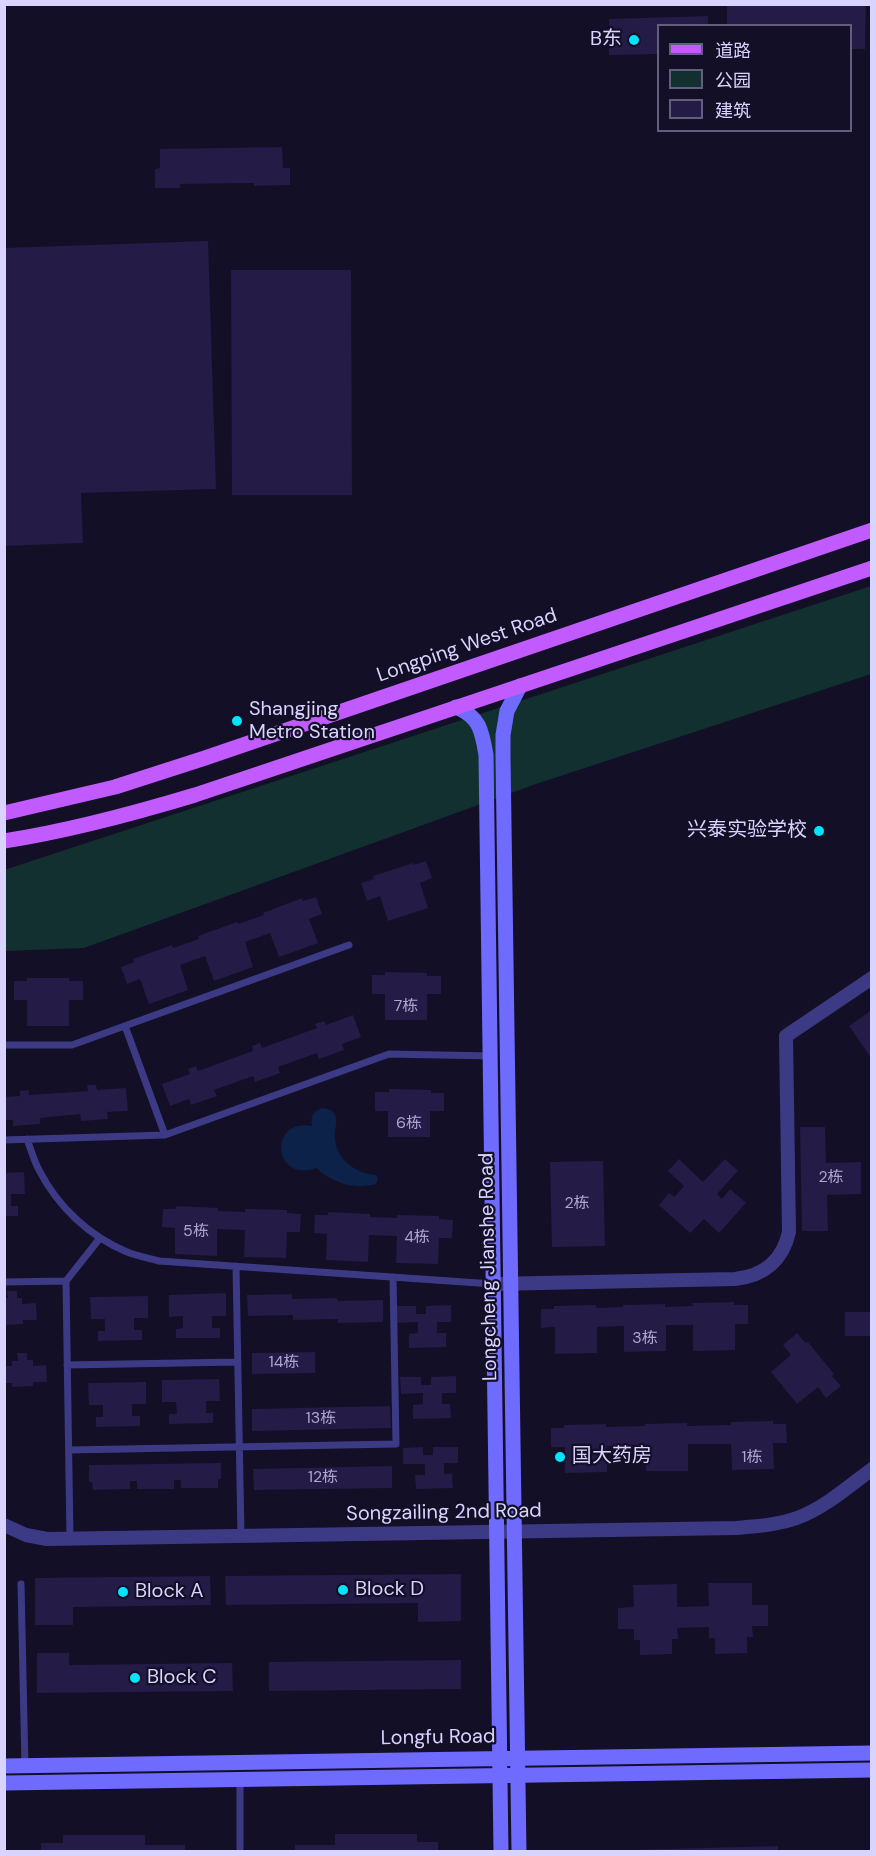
<!DOCTYPE html>
<html>
<head>
<meta charset="utf-8">
<style>
  body { margin:0 }
  #map { position:relative; width:876px; height:1856px; overflow:hidden; background:#130f26; font-family:"DM Sans","Noto Sans SC",sans-serif }
  canvas { display:block }
  .frame { position:absolute; inset:0; border:6px solid #d9d4ff; pointer-events:none }
  .legend { position:absolute; left:657px; top:24px; width:195px; height:108px; box-sizing:border-box; background:#130f26; border:2px solid #625e7d; margin:0; padding:8px 10px; list-style:none; font-size:18px; color:#d9d4ff }
  .legend li { display:flex; align-items:center; gap:12px; height:30px }
  .legend b { width:30px; border:2px solid #625e7d }
</style>
</head>
<body>
<div id="map">
<canvas width="876" height="1856"></canvas>
<div class="frame"></div>
<ul class="legend">
<li><b style="height:8px;background:#c25bff"></b>道路</li>
<li><b style="height:16px;background:#12302f"></b>公园</li>
<li><b style="height:16px;background:#241b47"></b>建筑</li>
</ul>
</div>
<script>
const ctx = document.querySelector('canvas').getContext('2d');
ctx.lineJoin = 'round';
function fillPath(path, color) { ctx.fillStyle = color; ctx.fill(path, 'evenodd'); }
function stroke(path, color, width, dash) { ctx.strokeStyle = color; ctx.lineWidth = width; ctx.lineCap = dash ? 'butt' : 'round'; ctx.setLineDash(dash || []); ctx.stroke(path); }
function label(font, color, halo, rows, align = 'center') {
  ctx.font = font + ' "DM Sans","Noto Sans SC",sans-serif'; ctx.lineWidth = 4.5; ctx.setLineDash([]); ctx.textBaseline = 'middle'; ctx.strokeStyle = halo; ctx.fillStyle = color; for (const [text, x, y, turn = 0] of rows) {
    ctx.save(); ctx.translate(x, y); ctx.rotate((+turn || 0) * Math.PI / 180); ctx.textAlign = isNaN(turn) ? turn : align; if (halo) ctx.strokeText(text, 0, 0); ctx.fillText(text, 0, 0); ctx.restore();
  }
}
fillPath(new Path2D(`
  M871,586V674L536,784L84,948L5,951L4,870Z`), '#12302f');
fillPath(new Path2D(`
  M322,1108L331,1110C339,1118 336,1123 335,1132C333,1157 353,1173 376,1175L378,1179L376,1184C354,1190 333,1183 316,1168C274,1184 267,1118 312,1126C310,1117 313,1111 322,1108Z`), '#0c2248');
fillPath(new Path2D(`
  M727,4H866L865,49H850V26H727Z
  M708,16V26H658V54L609,55V19Z
  M282,147L283,168H290V185L254,186V183L180,184V188H155V169L160,168V149Z
  M208,241L216,489L81,493L83,543L4,546V248Z
  M231,270H351L352,495H232Z
  M426,861L432,878L420,883L428,908L388,921L380,896L367,901L361,883L374,879L373,876L413,863V865Z
  M316,897L322,914L309,919L318,943L279,957L270,933L245,942L253,967L214,981L205,956L180,965L188,990L149,1004L140,979L127,984L121,967L134,962L133,959L172,945L173,948L199,939L198,936L237,922L238,924L264,915L263,913L302,898L303,901Z
  M385,972L427,973V976H441V994H427V1020H385V994H372V975H385Z
  M27,978H69V981H83V1000H69V1026H27V1000H14V981H27Z
  M872,1010V1059L849,1026Z
  M353,1015L361,1037L342,1044L344,1050L319,1059L317,1053L278,1067L280,1073L255,1082L253,1076L214,1090L217,1096L191,1105L189,1099L170,1106L162,1084L190,1074L188,1069L196,1066L198,1071L253,1051L252,1046L260,1043L262,1048L317,1028L315,1024L324,1021L326,1025Z
  M87,1085H96L97,1090L126,1088L128,1111L107,1112L108,1119L81,1121L80,1114L40,1118V1124L13,1126V1120H4V1097L20,1096V1091L29,1090V1095L88,1091Z
  M389,1089L431,1090V1093H444V1111H430V1137H388V1111H375V1092H389Z
  M800,1127H825L826,1163L861,1162V1194L827,1195L828,1231H802Z
  M679,1159L703,1182L725,1159L738,1171L717,1194L722,1199L730,1189L746,1203L719,1233L704,1219L690,1233L659,1205L669,1193L674,1197L684,1186L668,1171Z
  M603,1161L605,1246L552,1247L550,1162Z
  M24,1172L25,1194H11V1206H18V1216H4V1173Z
  M176,1206L218,1208V1211L245,1212V1209L287,1210V1213L301,1214L300,1232H287L286,1258L244,1257L245,1230L217,1229V1256L175,1254V1228L162,1227L163,1209H176Z
  M328,1212L370,1214V1217L397,1218V1215L439,1216V1219L453,1220L452,1238H439L438,1264L396,1263L397,1236L369,1235L368,1262L326,1260L327,1234L314,1233L315,1215H328Z
  M7,1291H17V1298H22V1304L36,1303L37,1320H23V1324L4,1325V1298H8Z
  M226,1293V1316H212V1328H220V1338H176V1329L183,1328V1316L169,1317V1295Z
  M292,1294V1299L337,1298L338,1301L383,1300V1322L338,1323V1319L293,1320V1315L248,1316L247,1295Z
  M148,1296V1318H134V1330H142V1340L98,1341V1331H105V1319H91L90,1297Z
  M734,1302V1305H748V1324H735V1350L693,1351V1325H666V1351L624,1352V1326L597,1327V1353L555,1354V1327L541,1328V1309H554V1306L596,1305V1308L623,1307V1305L665,1304V1307L693,1306L692,1303Z
  M451,1305V1322H437V1333H446V1347L409,1348V1334L418,1333V1322L396,1323V1306H416V1314H426V1306Z
  M845,1312H872V1336H845Z
  M797,1333L806,1343L808,1342L834,1374L832,1376L841,1386L826,1398L818,1387L797,1404L771,1372L791,1355L783,1345Z
  M315,1352V1373L252,1374V1353Z
  M17,1353H27V1360H33V1366L46,1365L47,1382H33V1386L12,1387V1383H4V1366H12V1361H18Z
  M456,1376V1393H442V1404H450L451,1418L413,1419V1405L423,1404V1393L401,1394L400,1377H421V1385H431V1377Z
  M219,1379L220,1401H206V1413H213V1423L169,1424V1414H177L176,1402H162V1380Z
  M146,1382V1404H132V1416H140V1426L96,1427V1417H103V1405H89L88,1383Z
  M390,1406L391,1428L252,1431V1409Z
  M773,1421V1424H786L787,1443H773L774,1469L732,1470L731,1444H688V1471H646V1445L607,1446V1472L565,1473V1447H551V1428H564V1425L606,1424V1427L645,1426V1424L687,1423V1426L731,1425V1422Z
  M423,1447V1455H433V1447H458V1463H444V1474H452L453,1488L416,1489L415,1475H425V1464H403V1448Z
  M221,1463V1479H218V1488H181V1480H174V1489H137V1481H130V1489L93,1490L92,1482H89V1465Z
  M392,1466V1488L254,1490L253,1469Z
  M461,1574V1621L418,1622V1603L226,1605L225,1576Z
  M210,1576L211,1605L73,1607V1625H35V1578Z
  M708,1583H752V1605H768V1626H752L753,1637H747V1653L715,1654V1638H709V1627L677,1628L678,1639H672V1654L640,1655V1640H634V1629H618V1608L634,1607L633,1585L677,1584V1607L709,1606Z
  M37,1653H69V1665L232,1663L233,1691L37,1693Z
  M461,1660V1689L269,1691V1662Z
  M335,1834H417V1842H438V1852H295V1845H335Z
  M63,1835H145V1845H185V1852H41V1843H63Z
  M778,1846V1852H629V1850Z`), '#241b47');
stroke(new Path2D(`
  M125,1026L165,1135
  M4,1045H72L349,945
  M27,1139C31,1150 34,1161 39,1170C58,1207 89,1236 127,1252C137,1256 148,1258 159,1261L493,1284
  M4,1140L165,1135L389,1054L492,1056
  M236,1266L241,1536
  M66,1281L70,1539
  M4,1282L66,1281L100,1238
  M67,1365L238,1362
  M69,1450L396,1444L393,1277
  M21,1584L25,1767
  M240,1779V1852`), '#3d3a85', 7);
stroke(new Path2D(`
  M493,1284L735,1279C764,1276 783,1260 789,1232L786,1036L872,978
  M4,1525L26,1535L47,1539L736,1528C757,1526 777,1525 797,1518C824,1508 848,1487 872,1469`), '#3d3a85', 14);
stroke(new Path2D(`
  M456,707C480,717 482,731 486,755L501,1852
  M4,1766L872,1753
  M4,1783L872,1770
  M519,1852L503,756V735L507,711L520,686`), '#6f6bff', 15);
stroke(new Path2D(`
  M4,813L115,787L205,758L872,530
  M4,841C69,831 132,814 195,795L872,568`), '#c25bff', 15);
for (const [x, y, r, color] of [
  [634,40,6,"#00e5ff"],
  [237,721,6,"#00e5ff"],
  [819,831,6,"#00e5ff"],
  [560,1457,6,"#00e5ff"],
  [343,1590,6,"#00e5ff"],
  [123,1592,6,"#00e5ff"],
  [135,1678,6,"#00e5ff"]
]) { const dot = new Path2D(); dot.arc(x, y, r, 0, 2 * Math.PI); ctx.fillStyle = color; ctx.fill(dot); stroke(dot, '#130f26', 2); }
label('16px', '#aca6d1', null, [
  ["7栋",406,1007],
  ["6栋",409,1124],
  ["2栋",831,1178],
  ["2栋",577,1204],
  ["5栋",196,1232],
  ["4栋",417,1238],
  ["3栋",645,1339],
  ["14栋",284,1363],
  ["13栋",321,1419],
  ["1栋",752,1458],
  ["12栋",323,1478]
]);
label('20px', '#d9d4ff', '#130f26', [
  ["B东",622,40,"right"],
  ["Shangjing",249,710],
  ["Metro Station",249,733],
  ["兴泰实验学校",807,831,"right"],
  ["国大药房",572,1457],
  ["Block D",355,1590],
  ["Block A",135,1592],
  ["Block C",147,1678]
], 'left');
label('20px', '#d9d4ff', '#130f26', [
  ["Longping West Road",467,646,-19],
  ["Longcheng Jianshe Road",489,1267,-91],
  ["Songzailing 2nd Road",444,1513,-1],
  ["Longfu Road",438,1738,-1]
]);
</script>
</body>
</html>
